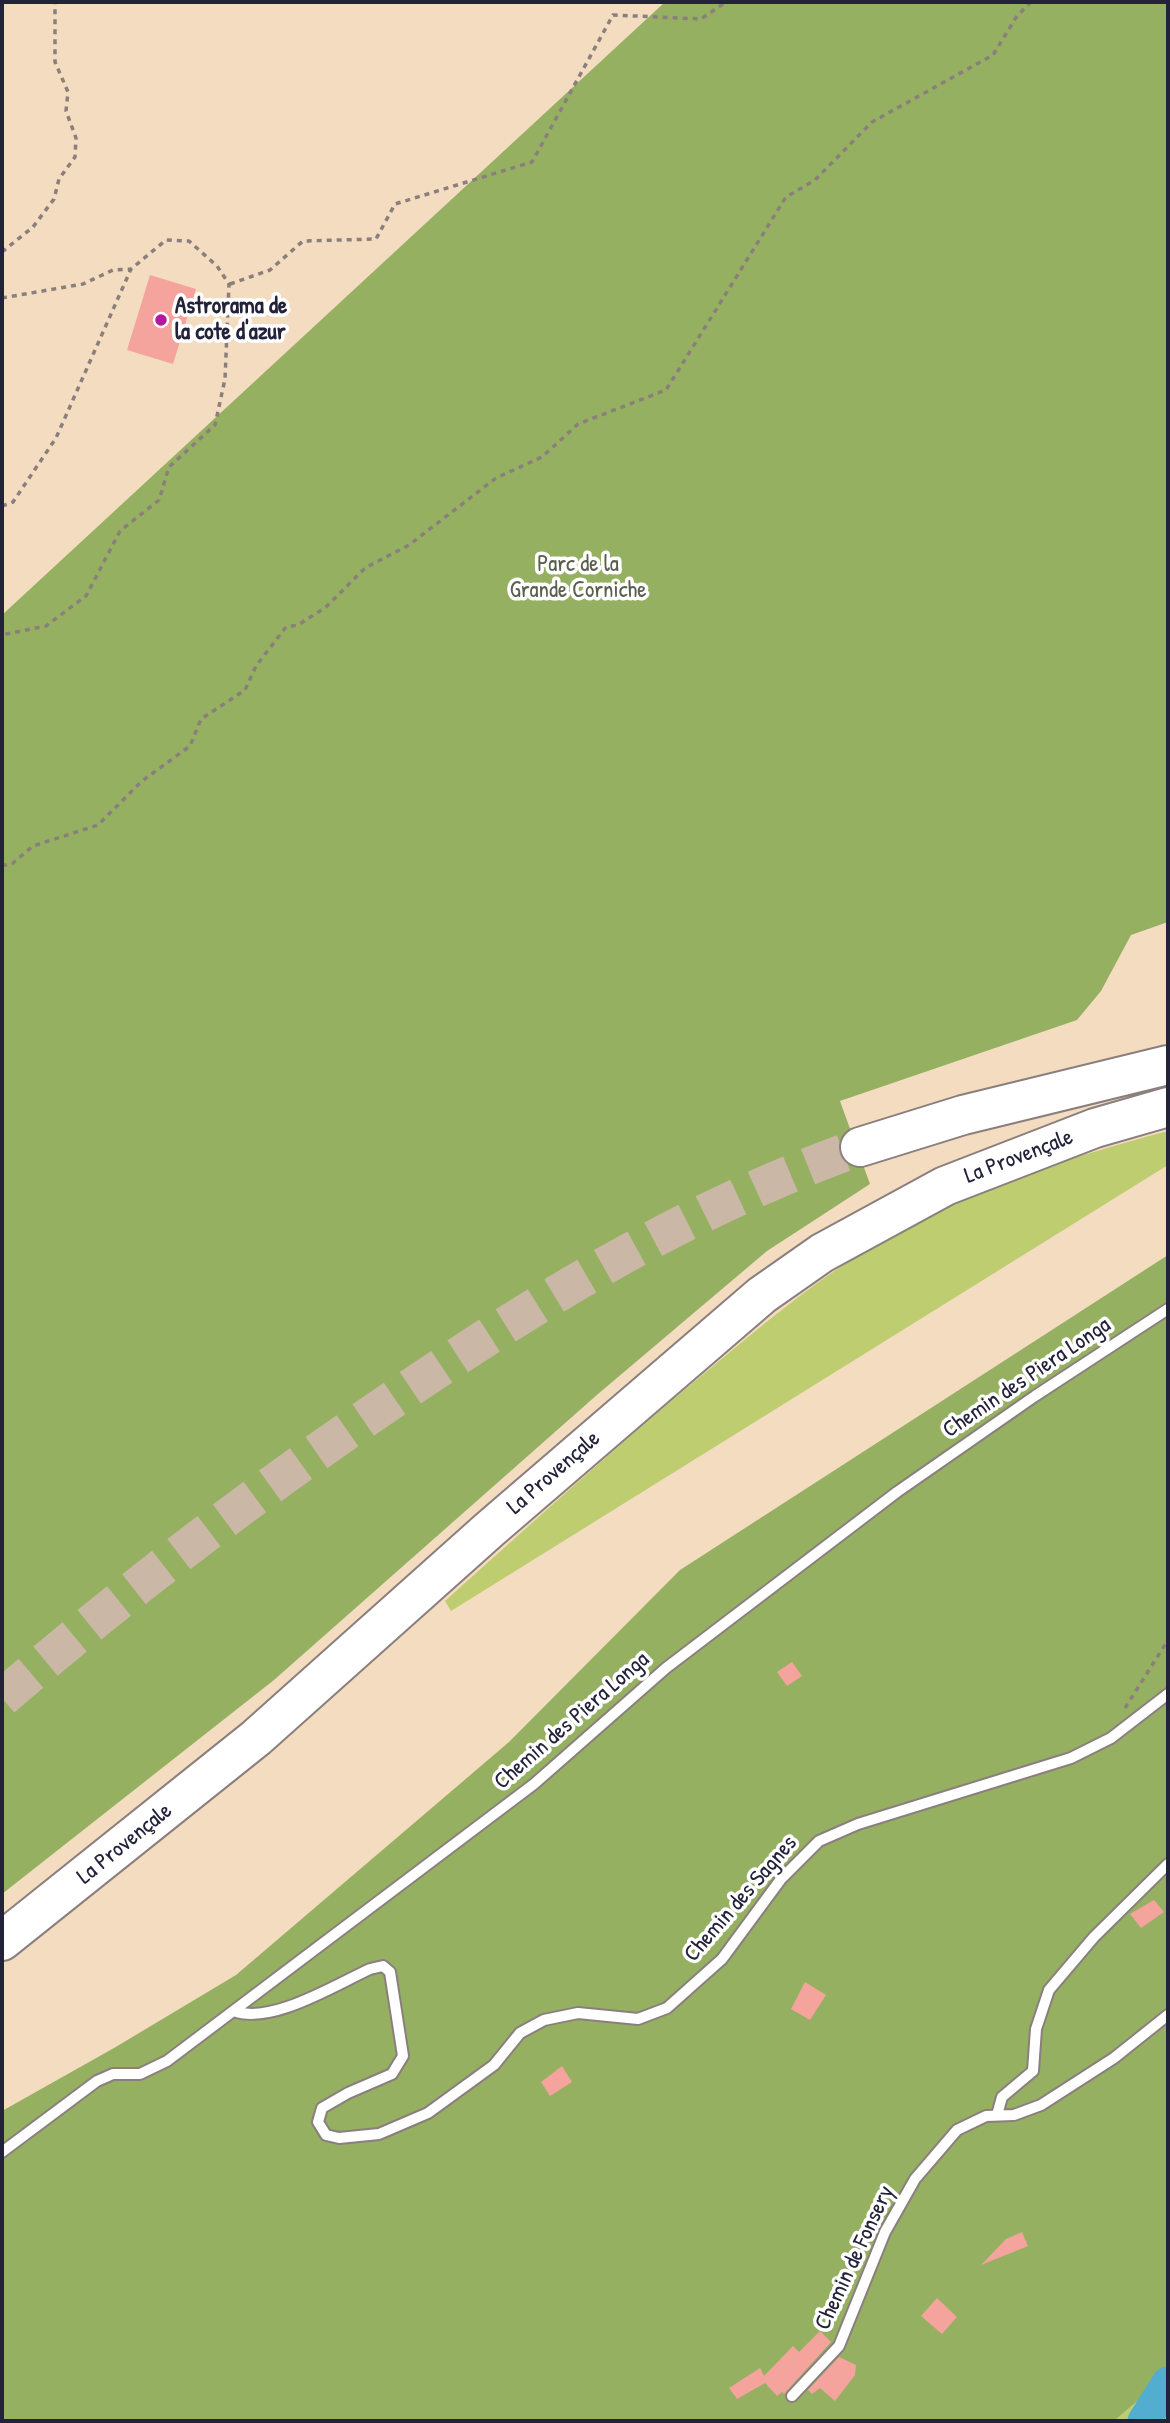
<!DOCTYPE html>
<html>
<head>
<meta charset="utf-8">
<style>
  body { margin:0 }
  #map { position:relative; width:1170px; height:2423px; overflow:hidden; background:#f4dcc0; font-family:"Patrick Hand",sans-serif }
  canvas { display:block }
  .frame { position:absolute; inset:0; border:4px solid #22223b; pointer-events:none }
</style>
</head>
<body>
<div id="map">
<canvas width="1170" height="2423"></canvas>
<div class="frame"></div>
</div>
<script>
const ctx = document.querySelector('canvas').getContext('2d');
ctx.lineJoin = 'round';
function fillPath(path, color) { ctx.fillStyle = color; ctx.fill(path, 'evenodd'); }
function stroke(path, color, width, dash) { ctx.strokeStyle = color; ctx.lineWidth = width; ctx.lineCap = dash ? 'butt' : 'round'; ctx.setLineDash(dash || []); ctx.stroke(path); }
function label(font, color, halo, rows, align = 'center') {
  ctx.font = font + ' "Patrick Hand",sans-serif'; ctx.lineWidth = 7; ctx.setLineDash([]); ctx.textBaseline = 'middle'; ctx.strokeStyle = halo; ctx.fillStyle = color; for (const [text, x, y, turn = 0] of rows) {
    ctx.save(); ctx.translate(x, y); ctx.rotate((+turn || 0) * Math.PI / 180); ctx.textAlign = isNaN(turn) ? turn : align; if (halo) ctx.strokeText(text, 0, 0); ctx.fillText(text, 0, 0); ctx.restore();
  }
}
fillPath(new Path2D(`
  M1168,1131V1165L451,1611L445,1601C533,1522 621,1442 712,1367C759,1328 807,1287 859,1255C954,1195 1061,1159 1168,1131Z
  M1168,2375V2421H1114Z`), '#becd6f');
fillPath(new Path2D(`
  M665,2H1168V922L1131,935L1101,991L1077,1020L840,1101L870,1184L767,1251L598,1394L274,1680L2,1894V615Z
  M1168,1255V2375L1114,2421H2V2111L114,2048L236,1975L509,1742L680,1570Z`), '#96b062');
stroke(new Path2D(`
  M1144,2421L1168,2383`), '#52add0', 33);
fillPath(new Path2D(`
  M150,275L196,289L173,364L127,350Z
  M792,1662L802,1676L787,1686L777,1672Z
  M1154,1900L1164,1912L1141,1928L1130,1914Z
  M805,1982L826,1995L810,2020L791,2009Z
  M562,2066L572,2082L550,2096L541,2082Z
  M1022,2232L1028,2246L981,2265L1006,2239Z
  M937,2298L957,2317L942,2334L921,2316Z
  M820,2331L831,2342L784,2394L782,2392L777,2396L765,2383L737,2399L729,2388L760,2368L764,2376L793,2346L799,2352Z
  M839,2357L856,2365L855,2375L835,2401L820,2388L812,2394L808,2390Z`), '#f4a39d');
stroke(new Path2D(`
  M2,1698C125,1592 254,1494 388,1403C537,1301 689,1208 860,1147`), '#cab7a5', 38, [38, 19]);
const service = new Path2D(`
  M234,2011C271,2025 335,1985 370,1969L383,1966L390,1972L403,2056L392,2074L348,2093L322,2108L318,2122L326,2135L339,2138L379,2134L428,2113L494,2065L520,2033L544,2020L578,2013L638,2019L667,2008L722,1959L781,1879L819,1841L858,1824L1071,1758L1111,1738L1168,1694
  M997,2115L1002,2097L1033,2071L1036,2029L1049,1990L1094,1937L1168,1864
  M2,2152L97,2081L113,2074H140L167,2061L534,1784L666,1668L897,1492L1035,1396L1168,1309
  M792,2396L839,2346L885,2232L915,2179L957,2130L986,2116L1014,2115L1041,2105L1114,2058L1168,2015`);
const motorway = new Path2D(`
  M860,1147L963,1115L1168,1065
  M2,1941L256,1738L490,1529L762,1295L822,1253L945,1186L1095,1128L1168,1107`);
stroke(service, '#8b7f7e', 14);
stroke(motorway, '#8b7f7e', 42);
stroke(new Path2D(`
  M2,252L33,227L54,199L59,179L75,157L76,138L66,111L68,92L55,62V2
  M230,284L270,270L303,241L376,239L395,204L532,162L613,15L701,19L726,2
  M2,298L83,284L113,270L131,269
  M2,506L13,502L56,438L131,269L166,240L189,241L217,266L229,284L225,379L215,425L169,467L159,500L120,531L86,596L46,626L2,635
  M2,866L13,863L33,846L98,825L142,781L190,746L201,719L245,690L256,666L286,627L298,625L326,607L365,568L409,545L496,478L542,457L578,424L666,390L786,197L815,180L872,122L993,55L1017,16L1031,2
  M1125,1708L1168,1640`), '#8b7f7e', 3.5, [5, 5]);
stroke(service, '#fff', 10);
stroke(motorway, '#fff', 38);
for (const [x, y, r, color] of [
  [161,320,7,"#b5179e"]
]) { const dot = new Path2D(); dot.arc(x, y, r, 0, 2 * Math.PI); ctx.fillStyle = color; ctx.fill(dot); stroke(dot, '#fff', 2.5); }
label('bold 23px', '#22223b', '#fff', [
  ["Astrorama de",175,307],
  ["la cote d'azur",175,333]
], 'left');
label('23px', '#595e4d', '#fff', [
  ["Parc de la",578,565],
  ["Grande Corniche",578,591]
]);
label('23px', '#22223b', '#fff', [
  ["La Provençale",1019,1157,-21],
  ["Chemin des Piera Longa",1027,1378,-34],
  ["La Provençale",554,1473,-41],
  ["Chemin des Piera Longa",572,1721,-41],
  ["La Provençale",125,1844,-39],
  ["Chemin des Sagnes",741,1899,-49],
  ["Chemin de Fonsery",855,2258,-65]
]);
</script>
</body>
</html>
